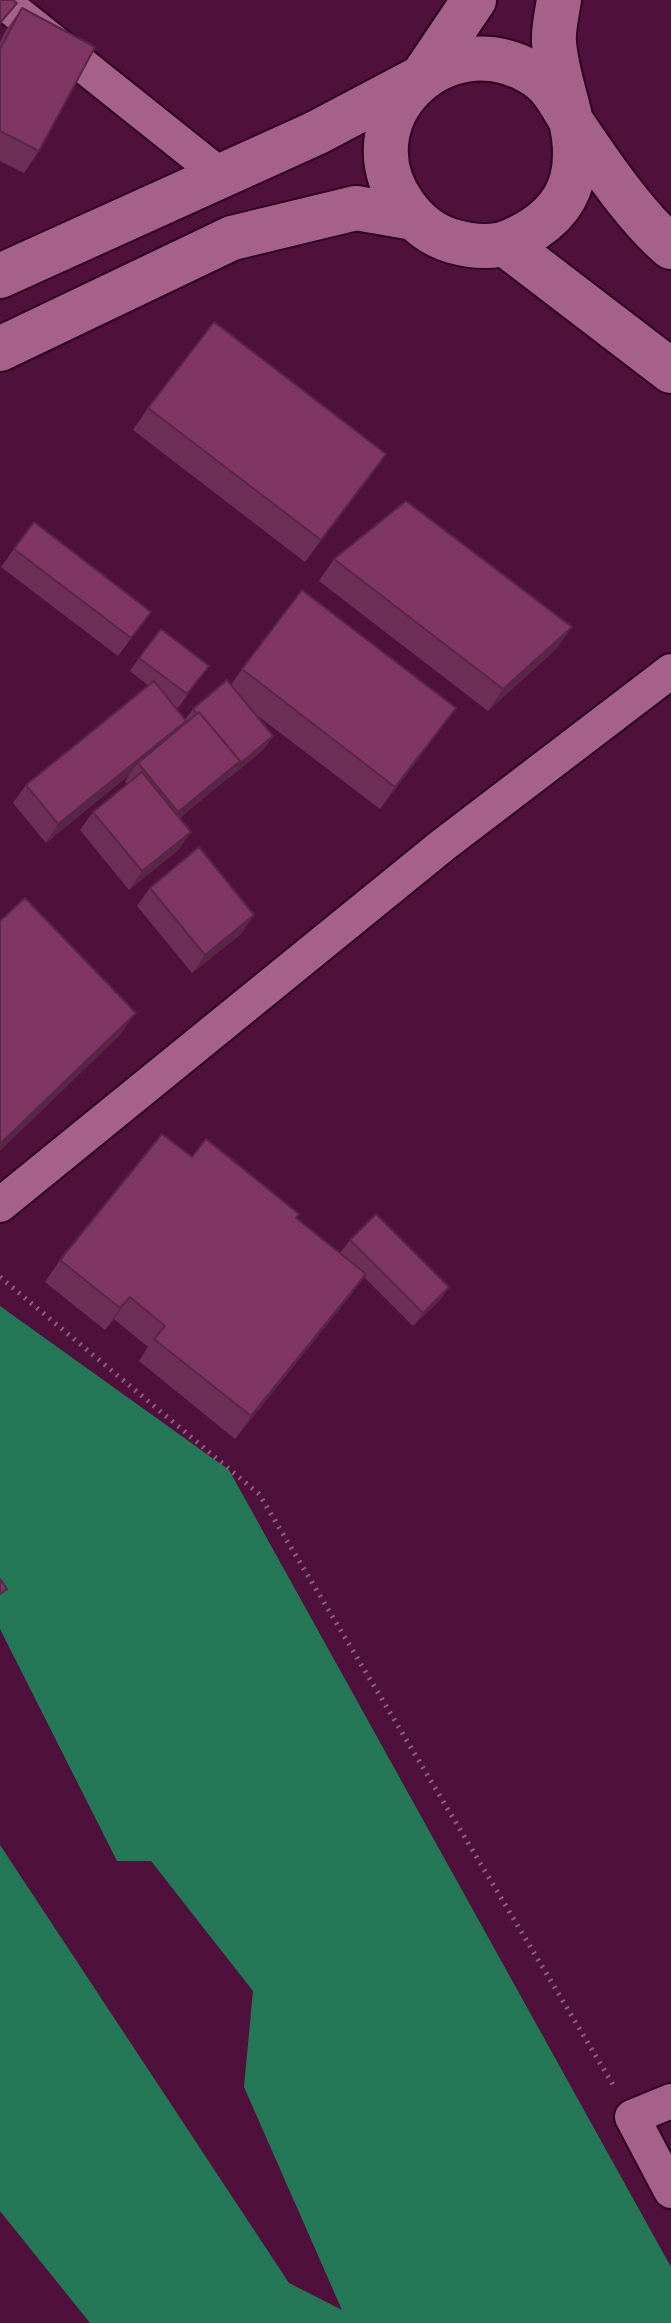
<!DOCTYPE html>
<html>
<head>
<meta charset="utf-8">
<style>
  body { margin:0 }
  canvas { display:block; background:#4f113b }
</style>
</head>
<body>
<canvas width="671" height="2323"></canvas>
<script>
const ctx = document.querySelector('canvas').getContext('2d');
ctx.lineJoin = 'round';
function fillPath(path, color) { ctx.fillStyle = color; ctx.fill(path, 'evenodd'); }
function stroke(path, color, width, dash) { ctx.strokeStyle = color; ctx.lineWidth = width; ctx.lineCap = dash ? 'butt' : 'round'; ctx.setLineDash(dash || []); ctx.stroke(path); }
fillPath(new Path2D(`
  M0,1306L229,1470L671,2267V2323H90L0,2211V1845L289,2283L342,2310L244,2087L253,1991L151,1861H117L0,1629Z`), '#247757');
const street = new Path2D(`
  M1,0L219,174
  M0,1205L443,845L671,671
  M671,2101L632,2117L671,2191`);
const secondary = new Path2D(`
  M559,0C557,13 553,29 554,42C557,89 584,132 572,179C564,210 539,229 511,241C493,249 470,246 452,241C432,235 416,222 404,205C344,120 444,21 532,73C553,85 561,105 573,124C600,164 635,216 671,247
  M505,244L671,371
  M0,276L316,133L422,77L474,0
  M0,349L232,238L356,208L414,218`);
stroke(street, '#2d011f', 38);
stroke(secondary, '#2d011f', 48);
stroke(new Path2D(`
  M0,1277L259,1494L615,2088`), '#8f5c7d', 5, [2, 6]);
stroke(street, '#a6618b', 34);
stroke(secondary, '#a6618b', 44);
fillPath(new Path2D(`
  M22,8L39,151L24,173L0,161V42L6,30Z
  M148,408L386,454L305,562L133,430Z
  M14,549L151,612L118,656L1,567Z
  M334,559L572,627L556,649L488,711L319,581Z
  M139,658L199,679L178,708L171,703L185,720L193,709L231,685L242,669L440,730L380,809L254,713L273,736L264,749L229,778L228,777L180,818L191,832L178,850L129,890L80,830L93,812L127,784L125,782L130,774L46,843L13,803L26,785L149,686L130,671Z
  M150,888L242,933L192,973L137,906Z
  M192,1157L296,1218L340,1253L350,1240L449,1287L440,1300L413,1326L364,1277L350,1296L235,1439L139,1361L148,1347L114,1319L105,1330L45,1282L60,1260Z`), '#6e2e57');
fillPath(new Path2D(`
  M386,454L371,476L305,562L321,540Z
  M572,627L556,649L488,711L503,689Z
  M456,708L440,730L380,809L395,787Z
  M186,721L173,739L138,763L130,774L46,843L58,824Z
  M273,736L264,749L229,778L238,765Z
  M240,761L227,779L165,830L178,812Z
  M191,832L178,850L129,890L142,871Z
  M254,915L242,933L192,973L205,955Z
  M136,1013L120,1035L0,1151V1144Z
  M366,1274L350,1296L235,1439L251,1416Z
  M449,1287L440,1300L413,1326L423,1313Z
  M130,1297L114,1319L105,1330L120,1308Z`), '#5a2647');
const building = new Path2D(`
  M0,0H13L17,3L0,23Z
  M22,8L95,47L39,151L0,131V49Z
  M214,322L386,454L321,540L148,408Z
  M406,501L572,627L503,689L334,559Z
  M34,522L151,612L131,638L14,549Z
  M302,590L456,708L395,787L242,669Z
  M161,629L209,666L187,694L139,658Z
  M227,680L273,736L238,765V764L240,761L199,712L197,714L193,709Z
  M154,681L186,721L58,824L26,785Z
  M199,712L240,761L178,812L138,763Z
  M142,772L191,832L142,871L93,812Z
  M199,847L254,915L205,955L150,888Z
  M25,898L136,1013L0,1144V921Z
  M162,1134L192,1157L206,1139L299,1214L296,1218L366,1274L251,1416L154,1339L165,1326L130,1297L120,1308L60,1260Z
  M376,1214L449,1287L423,1313L350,1240Z
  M0,1579L7,1589L0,1594Z`);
fillPath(building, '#803665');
stroke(building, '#5a2647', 2);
</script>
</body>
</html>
